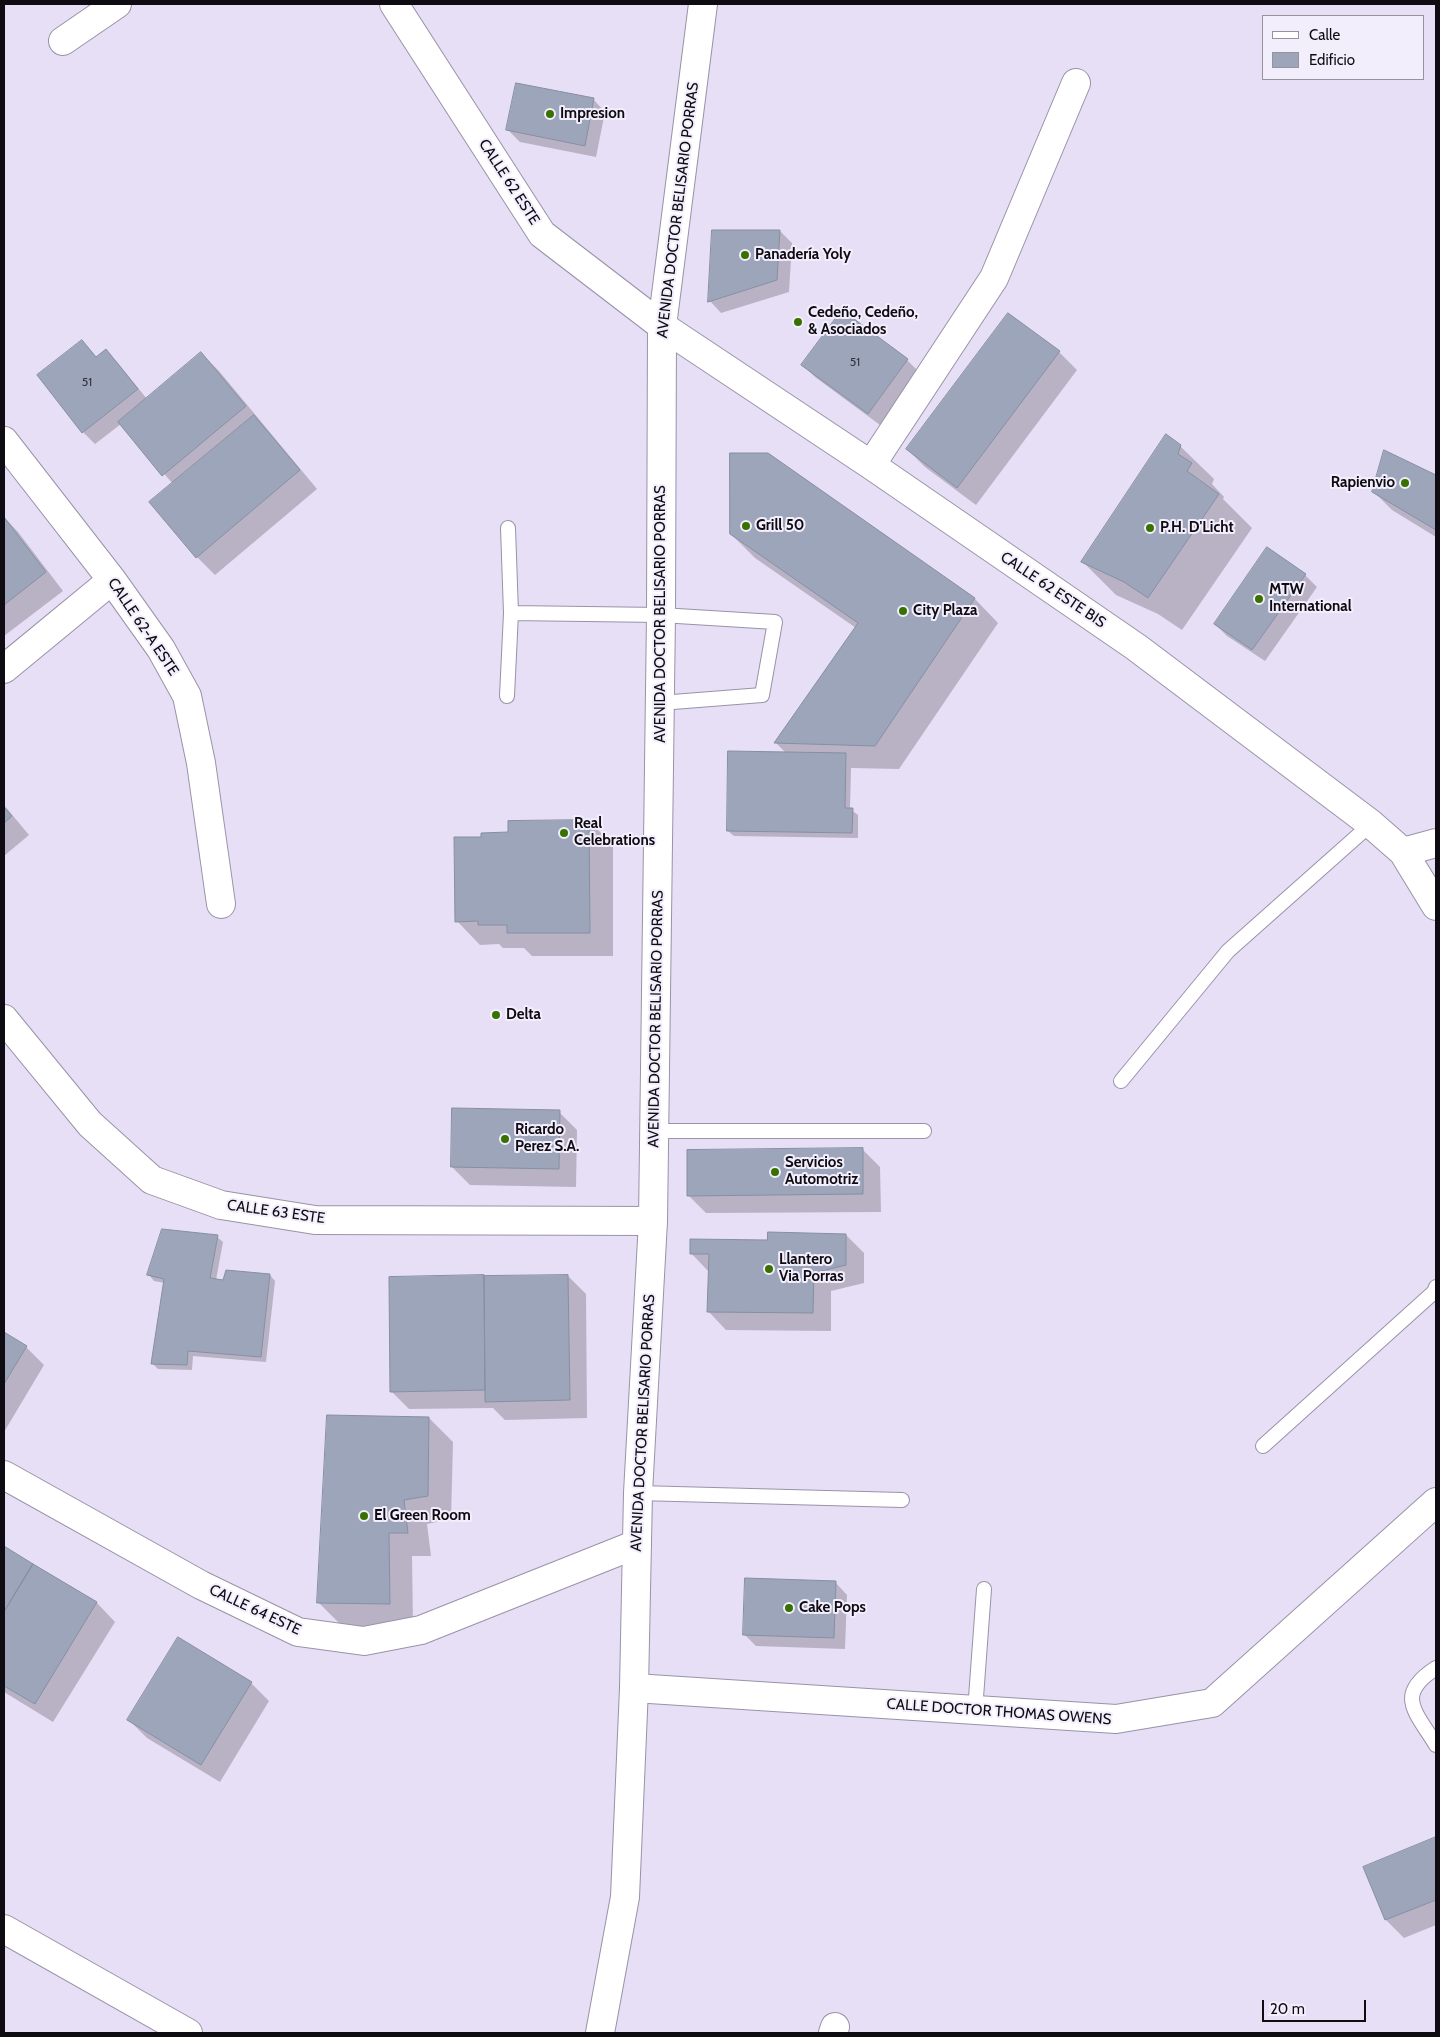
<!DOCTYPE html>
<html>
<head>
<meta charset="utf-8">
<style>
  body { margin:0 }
  #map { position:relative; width:1440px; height:2037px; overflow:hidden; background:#e7dff6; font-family:Cabin,sans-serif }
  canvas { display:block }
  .frame { position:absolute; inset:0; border:5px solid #0e0b12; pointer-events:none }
  .legend { position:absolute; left:1262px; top:15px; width:162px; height:65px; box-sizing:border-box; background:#f3eefc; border:1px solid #97939e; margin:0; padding:6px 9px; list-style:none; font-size:15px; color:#0e0b12 }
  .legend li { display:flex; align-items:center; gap:10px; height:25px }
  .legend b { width:25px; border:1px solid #97939e }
  .scale { position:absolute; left:1262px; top:2000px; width:104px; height:22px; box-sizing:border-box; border:2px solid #0e0b12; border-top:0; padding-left:6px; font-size:15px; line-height:18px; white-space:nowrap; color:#0e0b12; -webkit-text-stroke:4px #f3eefc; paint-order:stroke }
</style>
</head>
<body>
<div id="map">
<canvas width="1440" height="2037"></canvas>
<div class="frame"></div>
<ul class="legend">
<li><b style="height:6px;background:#fff"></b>Calle</li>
<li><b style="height:14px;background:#9da5ba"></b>Edificio</li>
</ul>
<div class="scale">20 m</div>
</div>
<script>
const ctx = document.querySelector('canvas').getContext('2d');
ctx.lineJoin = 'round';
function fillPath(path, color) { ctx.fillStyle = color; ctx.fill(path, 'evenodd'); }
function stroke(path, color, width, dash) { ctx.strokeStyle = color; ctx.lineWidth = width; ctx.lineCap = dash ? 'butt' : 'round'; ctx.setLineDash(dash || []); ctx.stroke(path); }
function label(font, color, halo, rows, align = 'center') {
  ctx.font = font + ' Cabin,sans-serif'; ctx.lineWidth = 4; ctx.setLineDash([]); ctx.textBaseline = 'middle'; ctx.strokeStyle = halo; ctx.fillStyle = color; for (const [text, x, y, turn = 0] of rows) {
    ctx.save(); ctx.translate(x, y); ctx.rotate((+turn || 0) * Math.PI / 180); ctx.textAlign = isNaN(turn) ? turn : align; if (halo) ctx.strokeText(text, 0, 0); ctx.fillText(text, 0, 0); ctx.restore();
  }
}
fillPath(new Path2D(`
  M593,99L605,112L596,157L520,142L508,130Z
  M780,231L792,243L789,292L721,313L710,301Z
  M842,312L907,360L919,372L880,425L815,377L803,365Z
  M82,341L97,358L106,351L118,363L147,399L201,353L219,371L317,489L215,575L197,557L173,484L121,424L95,444L83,432L39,375Z
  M1059,352L1077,370L976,505L925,467L907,449Z
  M1180,446L1214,479L1212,484L1224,497L1223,499L1252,528L1182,630L1158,614L1116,595L1083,562Z
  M1385,452L1436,476V537L1392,510L1374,492Z
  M767,454L975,599L998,623L899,769L851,768L850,809L858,815V838L734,836L728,831L786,753L776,743L856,628L755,558L731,534Z
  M4,517L18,532L63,591L4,636Z
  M1305,575L1317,587L1265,661L1227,636L1215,624Z
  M4,805L29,835L4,856Z
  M589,821L613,845V956H532L524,948H503L499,944L480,945L457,921L483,838Z
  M559,1112L577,1130L576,1187L470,1185L452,1167Z
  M862,1149L880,1167L881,1212L706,1213L688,1195Z
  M846,1235L864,1253V1283L831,1291V1331L726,1330L708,1311L709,1272L691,1253L769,1242Z
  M217,1237L223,1242L216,1280L224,1281L270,1275L275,1281L266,1362L193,1356L192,1370L158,1369L152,1363L165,1283L154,1281L149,1275Z
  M568,1276L586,1294L587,1418L505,1420L493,1408L409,1409L391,1391Z
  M4,1333L26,1347L44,1365L4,1432Z
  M429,1418L453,1442L451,1519L427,1524L431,1556H412L413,1627L342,1626L318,1602Z
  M4,1547L97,1603L115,1622L53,1722L4,1692Z
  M835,1582L847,1595L845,1649L756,1646L744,1634Z
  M251,1683L269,1701L220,1782L147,1738L129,1720Z
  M1436,1839V1925L1404,1938L1386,1920L1365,1867Z`), '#0003');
const building = new Path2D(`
  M516,83L594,98L585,146L506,130Z
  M712,230H780L777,280L708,302Z
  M842,310L908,359L868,414L801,365Z
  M1008,313L1060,351L957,488L906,449Z
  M82,340L96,357L106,349L138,389L82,433L37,375Z
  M201,352L246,406L162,476L118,422Z
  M254,415L300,470L196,558L149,502Z
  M1166,434L1181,445L1178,454L1192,463L1187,471L1219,494L1148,598L1124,582L1081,562Z
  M1384,450L1436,475V530L1372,492Z
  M730,453H768L975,598L875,746L774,743L858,623L730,534Z
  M4,517L46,572L4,605Z
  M1267,547L1306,574L1252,650L1214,624Z
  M728,751L846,753L845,808H853L852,833L727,831Z
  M4,807L12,816L4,823Z
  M589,820L590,933H507V925H478V921L455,922L454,837H481V833L508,832V821Z
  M452,1108L560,1110L559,1169L451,1167Z
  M863,1148V1194L687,1196V1150Z
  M162,1229L218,1235L210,1278L223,1280L226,1270L270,1274L261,1357L188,1351L187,1365L151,1364L164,1279L147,1275Z
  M768,1232L846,1234V1265L814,1273L813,1313L707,1312L709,1254H690V1239L767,1240Z
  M484,1275L485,1390L390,1392L389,1277Z
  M568,1275L570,1400L485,1402L484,1276Z
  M4,1332L27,1346L4,1384Z
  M327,1415L429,1417L428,1496L404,1500L408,1533H389L390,1604L317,1603Z
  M4,1546L33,1564L4,1612Z
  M33,1564L97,1602L35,1704L4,1686V1612Z
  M745,1578L836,1581L834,1638L743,1635Z
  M178,1637L252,1682L201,1765L127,1720Z
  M1436,1837V1900L1385,1920L1363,1867Z`);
fillPath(building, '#9da5ba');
stroke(building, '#868ea2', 1);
const lane = new Path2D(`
  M511,613L661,615L775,622L762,695L660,703
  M507,696L511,613L508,528
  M1121,1081L1228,951L1371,824
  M654,1131H924
  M1263,1446L1434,1292L1436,1287
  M638,1493L902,1500
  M1436,1668C1394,1695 1416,1712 1436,1745
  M975,1711L984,1589`);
const street = new Path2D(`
  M394,4L542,234L662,326L871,465L1136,647L1371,824L1403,852L1436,906
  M63,41L117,4
  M4,441L112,580L161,649L187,696L201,763L221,904
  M871,465L994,278L1076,83
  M4,669L112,580
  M1403,852L1436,843
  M4,1019L90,1124L152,1180L221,1205L315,1220L653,1221
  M4,1475L201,1585L298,1632L364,1641L421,1630L637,1544
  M634,1688L1116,1719L1212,1703L1436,1502
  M4,1929L188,2033
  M833,2033L835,2027`);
const secondary = new Path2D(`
  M600,2033L625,1897L634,1688L638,1493L653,1221L661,615L662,326L703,4`);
stroke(lane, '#9a92a7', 16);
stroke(street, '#9a92a7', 30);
stroke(secondary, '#9a92a7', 30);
stroke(lane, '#fff', 14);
stroke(street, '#fff', 28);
stroke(secondary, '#fff', 28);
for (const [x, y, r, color] of [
  [550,114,5,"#387100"],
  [745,255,5,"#387100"],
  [798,322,5,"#387100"],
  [1405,483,5,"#387100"],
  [746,526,5,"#387100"],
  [1150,528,5,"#387100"],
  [1259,599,5,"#387100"],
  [903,611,5,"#387100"],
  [564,833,5,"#387100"],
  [496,1015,5,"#387100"],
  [505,1139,5,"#387100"],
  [775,1172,5,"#387100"],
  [769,1269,5,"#387100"],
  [364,1516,5,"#387100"],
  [789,1608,5,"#387100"]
]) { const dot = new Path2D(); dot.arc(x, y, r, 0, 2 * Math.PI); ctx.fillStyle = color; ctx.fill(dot); stroke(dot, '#f3eefc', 2); }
label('12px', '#32323c', null, [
  ["51",855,362],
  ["51",87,382]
]);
label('bold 15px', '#0e0b12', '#f3eefc', [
  ["Impresion",560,114],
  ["Panadería Yoly",755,255],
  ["Cedeño, Cedeño,",808,313],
  ["& Asociados",808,330],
  ["Rapienvio",1395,483,"right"],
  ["Grill 50",756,526],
  ["P.H. D'Licht",1160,528],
  ["MTW",1269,590],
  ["International",1269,607],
  ["City Plaza",913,611],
  ["Real",574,824],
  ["Celebrations",574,841],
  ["Delta",506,1015],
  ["Ricardo",515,1130],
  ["Perez S.A.",515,1147],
  ["Servicios",785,1163],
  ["Automotriz",785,1180],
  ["Llantero",779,1260],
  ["Via Porras",779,1277],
  ["El Green Room",374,1516],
  ["Cake Pops",799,1608]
], 'left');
label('15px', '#0e0b12', '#f3eefc', [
  ["CALLE 62 ESTE",509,182,57],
  ["AVENIDA DOCTOR BELISARIO PORRAS",678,210,-83],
  ["CALLE 62 ESTE BIS",1053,590,34],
  ["AVENIDA DOCTOR BELISARIO PORRAS",661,614,-90],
  ["CALLE 62-A ESTE",143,627,56],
  ["AVENIDA DOCTOR BELISARIO PORRAS",656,1019,-89],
  ["CALLE 63 ESTE",276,1212,8],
  ["AVENIDA DOCTOR BELISARIO PORRAS",643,1423,-87],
  ["CALLE 64 ESTE",255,1610,25],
  ["CALLE DOCTOR THOMAS OWENS",999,1712,4]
]);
</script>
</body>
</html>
